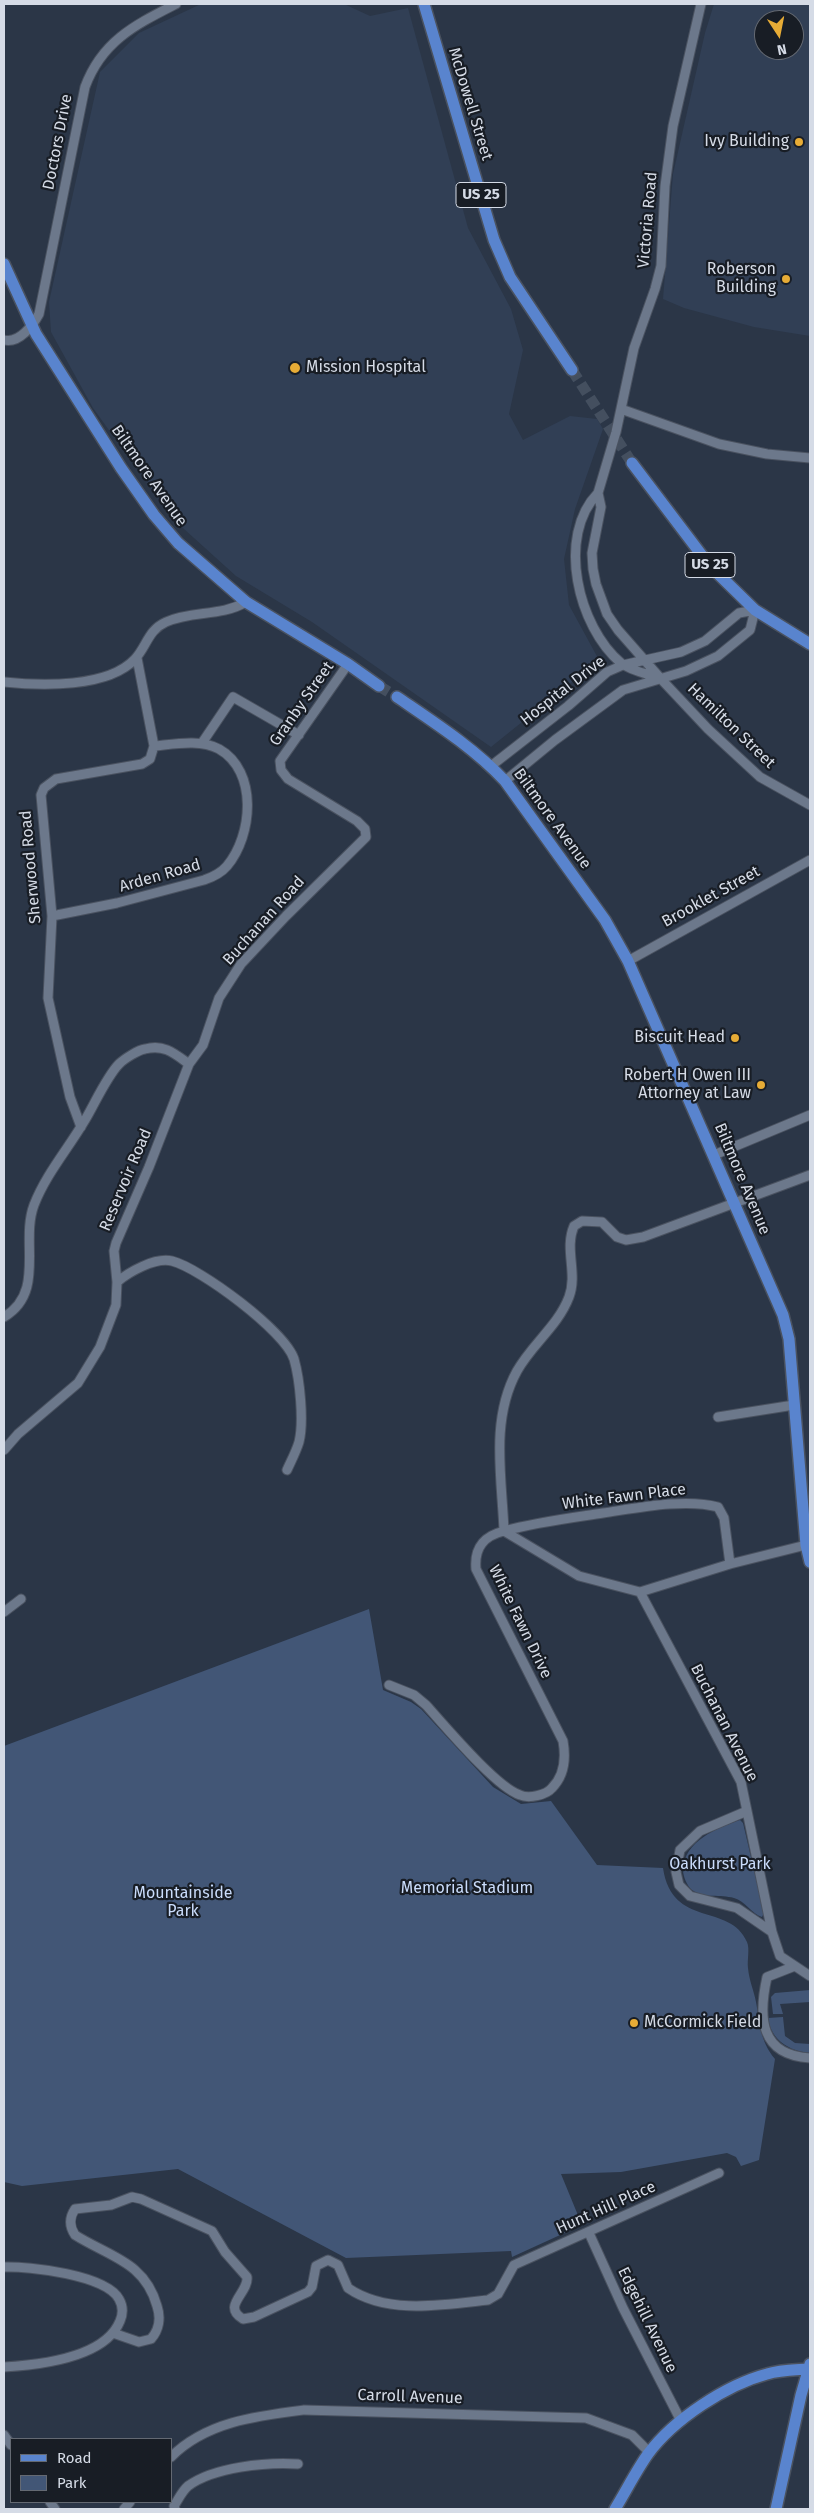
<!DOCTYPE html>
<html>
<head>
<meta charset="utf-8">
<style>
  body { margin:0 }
  #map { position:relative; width:814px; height:2513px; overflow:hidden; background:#2b3647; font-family:"Fira Sans",sans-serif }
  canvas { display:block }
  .frame { position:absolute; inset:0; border:5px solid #d5dbe6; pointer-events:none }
  .legend { position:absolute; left:10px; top:2438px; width:162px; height:65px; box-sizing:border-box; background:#181d25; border:1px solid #646972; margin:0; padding:6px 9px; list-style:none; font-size:15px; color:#d5dbe6 }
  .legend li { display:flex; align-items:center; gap:10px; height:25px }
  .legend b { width:25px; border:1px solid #646972 }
  .north { position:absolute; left:754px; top:10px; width:50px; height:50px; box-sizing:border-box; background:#181d25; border:1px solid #646972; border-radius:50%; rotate:169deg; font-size:14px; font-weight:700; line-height:20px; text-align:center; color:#d5dbe6 }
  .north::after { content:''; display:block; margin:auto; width:18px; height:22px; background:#e7ac36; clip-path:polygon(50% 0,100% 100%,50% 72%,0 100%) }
</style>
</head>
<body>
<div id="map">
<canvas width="814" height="2513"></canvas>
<div class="frame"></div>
<ul class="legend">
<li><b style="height:6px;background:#5984ce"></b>Road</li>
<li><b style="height:14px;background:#425676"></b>Park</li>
</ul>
<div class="north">N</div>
</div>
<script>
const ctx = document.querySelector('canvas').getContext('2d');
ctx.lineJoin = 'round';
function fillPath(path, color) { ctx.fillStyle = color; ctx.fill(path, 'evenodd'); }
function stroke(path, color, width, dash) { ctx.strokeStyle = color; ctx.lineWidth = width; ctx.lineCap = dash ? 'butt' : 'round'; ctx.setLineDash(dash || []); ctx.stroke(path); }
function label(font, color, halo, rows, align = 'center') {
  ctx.font = font + ' "Fira Sans",sans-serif'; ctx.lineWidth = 4.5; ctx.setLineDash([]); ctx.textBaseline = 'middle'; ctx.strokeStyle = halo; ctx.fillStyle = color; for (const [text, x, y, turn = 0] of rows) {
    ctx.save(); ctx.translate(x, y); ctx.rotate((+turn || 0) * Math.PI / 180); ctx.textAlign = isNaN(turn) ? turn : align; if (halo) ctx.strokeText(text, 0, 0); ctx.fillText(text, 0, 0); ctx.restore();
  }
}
fillPath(new Path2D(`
  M201,4H344L370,16L408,8L468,228L511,309L523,350L509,414L523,440L570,416L597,419L603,429L575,509L564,559L569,605L599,660L491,747L312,622L236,576L173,519L93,408L51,332L49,302L100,72L139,33Z
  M714,4H810V336L754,327L684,308L663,299L673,174L705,33ZM764,20H794V50H764Z`), '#313f55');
fillPath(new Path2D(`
  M369,1609L383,1690L411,1702L421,1709L493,1787L521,1804L551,1801L597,1865L663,1868C672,1929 730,1902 747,1942C750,1949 747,1960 748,1968C749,1980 754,1991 756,2002C760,2024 760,2041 775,2059L759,2160L741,2166L736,2157L727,2153L621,2172L561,2174L582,2225L512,2257L511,2251L346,2258L178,2169L22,2186L4,2182V1746Z
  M740,1820L743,1823L764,1913L762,1917C752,1914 745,1901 734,1898C720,1894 705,1899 692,1890C687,1886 683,1876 683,1870C684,1841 717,1828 740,1820Z
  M810,1990V2002L780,2004L783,2014H773L771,1997L775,1993Z
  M783,2017L785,2036L795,2043L810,2044V2053C789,2051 771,2040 768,2018Z`), '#425676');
stroke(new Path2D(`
  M572,370L632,463
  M379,686L397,697`), '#444f5f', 11, [11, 5.5]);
const minor = new Path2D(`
  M701,4L673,126L665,186L661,266L655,289L634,348L616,432L598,493L601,507L592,553L593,569L596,584L607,614L618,630L661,679L708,729L760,777L810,805
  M4,340C19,344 33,325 39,314L85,87C102,41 135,25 176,4
  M621,409L719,444L767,454L810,458
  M598,493C556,536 578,627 621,663C630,671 649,674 660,678
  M4,682C41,686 108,688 135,659C147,646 148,630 166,622C193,610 220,617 246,602
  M202,743L233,697L299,735
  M491,766L568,706L607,672L623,665L681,652L705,641L739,613L755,610L750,630L718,656L686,671L623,690L555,740L505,781
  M52,916L117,903L204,880C213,877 221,873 227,866C253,835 258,771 219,749C200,739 175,744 154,746
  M628,961L810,860
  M81,1127L70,1097L48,998L52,916L41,795L44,788L56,779L142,764L150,759L154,746L137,658
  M714,1155L810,1115
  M117,1282C129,1272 155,1257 172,1261C200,1268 285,1331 294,1359C300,1380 304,1422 299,1442C296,1452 291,1461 287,1470
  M4,1317C46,1292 20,1242 34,1205C46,1174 68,1149 85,1120C94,1105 107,1076 119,1064C124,1059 138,1050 145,1049C164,1044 174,1053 189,1064
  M718,1417L794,1405
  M4,1450L18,1434L78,1383L100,1347L116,1305L117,1282L114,1251L116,1243L149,1167L189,1064L203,1045L219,998L241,964L286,916L366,837L365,829L357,821L288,779L281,770L280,761L348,664
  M730,1564L724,1518L718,1507C685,1498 637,1508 603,1513C570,1518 537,1522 504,1531C502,1478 490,1420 517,1371C532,1344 558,1326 569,1297C578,1273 564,1249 574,1226L582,1221L602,1222L617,1237L626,1240L643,1237L810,1175
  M640,1592L741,1782L772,1932L780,1956L810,1976
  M4,1612L21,1599
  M389,1685L414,1695L426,1705C445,1726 496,1787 520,1795C529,1799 546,1795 552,1788C565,1775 566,1758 563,1741L476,1569C474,1547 484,1536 504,1531L579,1576L640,1592L730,1564L810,1544
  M747,1811L700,1831L680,1850L676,1872L679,1885L690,1896L737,1908L772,1932
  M795,1966L767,1977C758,2018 760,2055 810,2058
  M589,2233L623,2308L681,2421
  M4,2267C29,2266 106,2275 119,2299C123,2306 123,2314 120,2321C105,2358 38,2365 4,2367
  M113,2333L139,2342L151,2339C159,2330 161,2318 157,2306C145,2262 110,2257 75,2235C69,2226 69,2218 75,2209L111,2205L132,2197L141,2199L212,2231L225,2252L247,2277C249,2293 221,2306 243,2319L254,2317L308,2292L312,2287L316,2266L328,2260L338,2265L348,2288C387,2315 443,2305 488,2300L498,2294L514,2265L719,2173
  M4,2435L11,2445
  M171,2457C206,2422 256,2416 304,2410L586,2418L632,2435L649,2452
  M50,2502L55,2509
  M124,2509L130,2502
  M175,2509L174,2506C178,2500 182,2491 188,2486C214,2467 266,2462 298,2464`);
const major = new Path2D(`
  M424,4L494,240L510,277L572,370
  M4,264L36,334L121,468L154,515L178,543L246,602L348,664L379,686
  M632,463L710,566L755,610L810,644
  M397,697C435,723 474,748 505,781L605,920L628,961L783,1315L789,1339L806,1545L810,1562
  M615,2509C626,2491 636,2471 648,2454C674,2419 726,2385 767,2374C780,2370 795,2370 808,2369
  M776,2509L801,2395L810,2364`);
stroke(minor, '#4a5260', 11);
stroke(major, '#4a5260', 14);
stroke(minor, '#6c788b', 9);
stroke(major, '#5984ce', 11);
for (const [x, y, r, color] of [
  [799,142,5,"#e7ac36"],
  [786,279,5,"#e7ac36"],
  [295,368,6,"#e7ac36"],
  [735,1038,5,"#e7ac36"],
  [761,1085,5,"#e7ac36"],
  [634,2023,5,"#e7ac36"]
]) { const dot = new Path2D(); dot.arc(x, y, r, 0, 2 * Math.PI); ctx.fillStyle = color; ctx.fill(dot); stroke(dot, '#181d25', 2); }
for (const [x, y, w] of [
  [481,195,50],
  [710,565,50]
]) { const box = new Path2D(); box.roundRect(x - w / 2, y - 12.5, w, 25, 4); ctx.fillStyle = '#181d25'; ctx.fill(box); stroke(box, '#d5dbe6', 1); }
label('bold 15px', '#d5dbe6', null, [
  ["US 25",481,195],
  ["US 25",710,565]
]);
label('16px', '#d5dbe6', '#181d25', [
  ["McDowell Street",470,104,73],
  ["Doctors Drive",58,142,-79],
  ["Victoria Road",648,220,-85],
  ["Biltmore Avenue",149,476,55],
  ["Hospital Drive",563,691,-38],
  ["Granby Street",302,704,-55],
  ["Hamilton Street",731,726,44],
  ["Biltmore Avenue",552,819,54],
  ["Sherwood Road",31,867,-95],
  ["Arden Road",160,876,-16],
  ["Brooklet Street",711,897,-29],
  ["Buchanan Road",264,921,-48],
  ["Biltmore Avenue",742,1179,67],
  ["Reservoir Road",126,1180,-67],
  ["White Fawn Place",624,1497,-7],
  ["White Fawn Drive",520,1622,64],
  ["Buchanan Avenue",724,1723,63],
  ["Hunt Hill Place",606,2208,-24],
  ["Edgehill Avenue",647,2320,64],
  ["Carroll Avenue",410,2397,2]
]);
label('16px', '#d5dbe6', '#181d25', [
  ["Ivy Building",789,142],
  ["Roberson",776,270],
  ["Building",776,288],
  ["Mission Hospital",306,368,"left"],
  ["Biscuit Head",725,1038],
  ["Robert H Owen III",751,1076],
  ["Attorney at Law",751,1094],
  ["McCormick Field",644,2023,"left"]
], 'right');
label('16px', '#cadcfb', '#181d25', [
  ["Oakhurst Park",720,1865],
  ["Memorial Stadium",467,1889],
  ["Mountainside",183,1894],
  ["Park",183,1912]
]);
</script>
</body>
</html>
